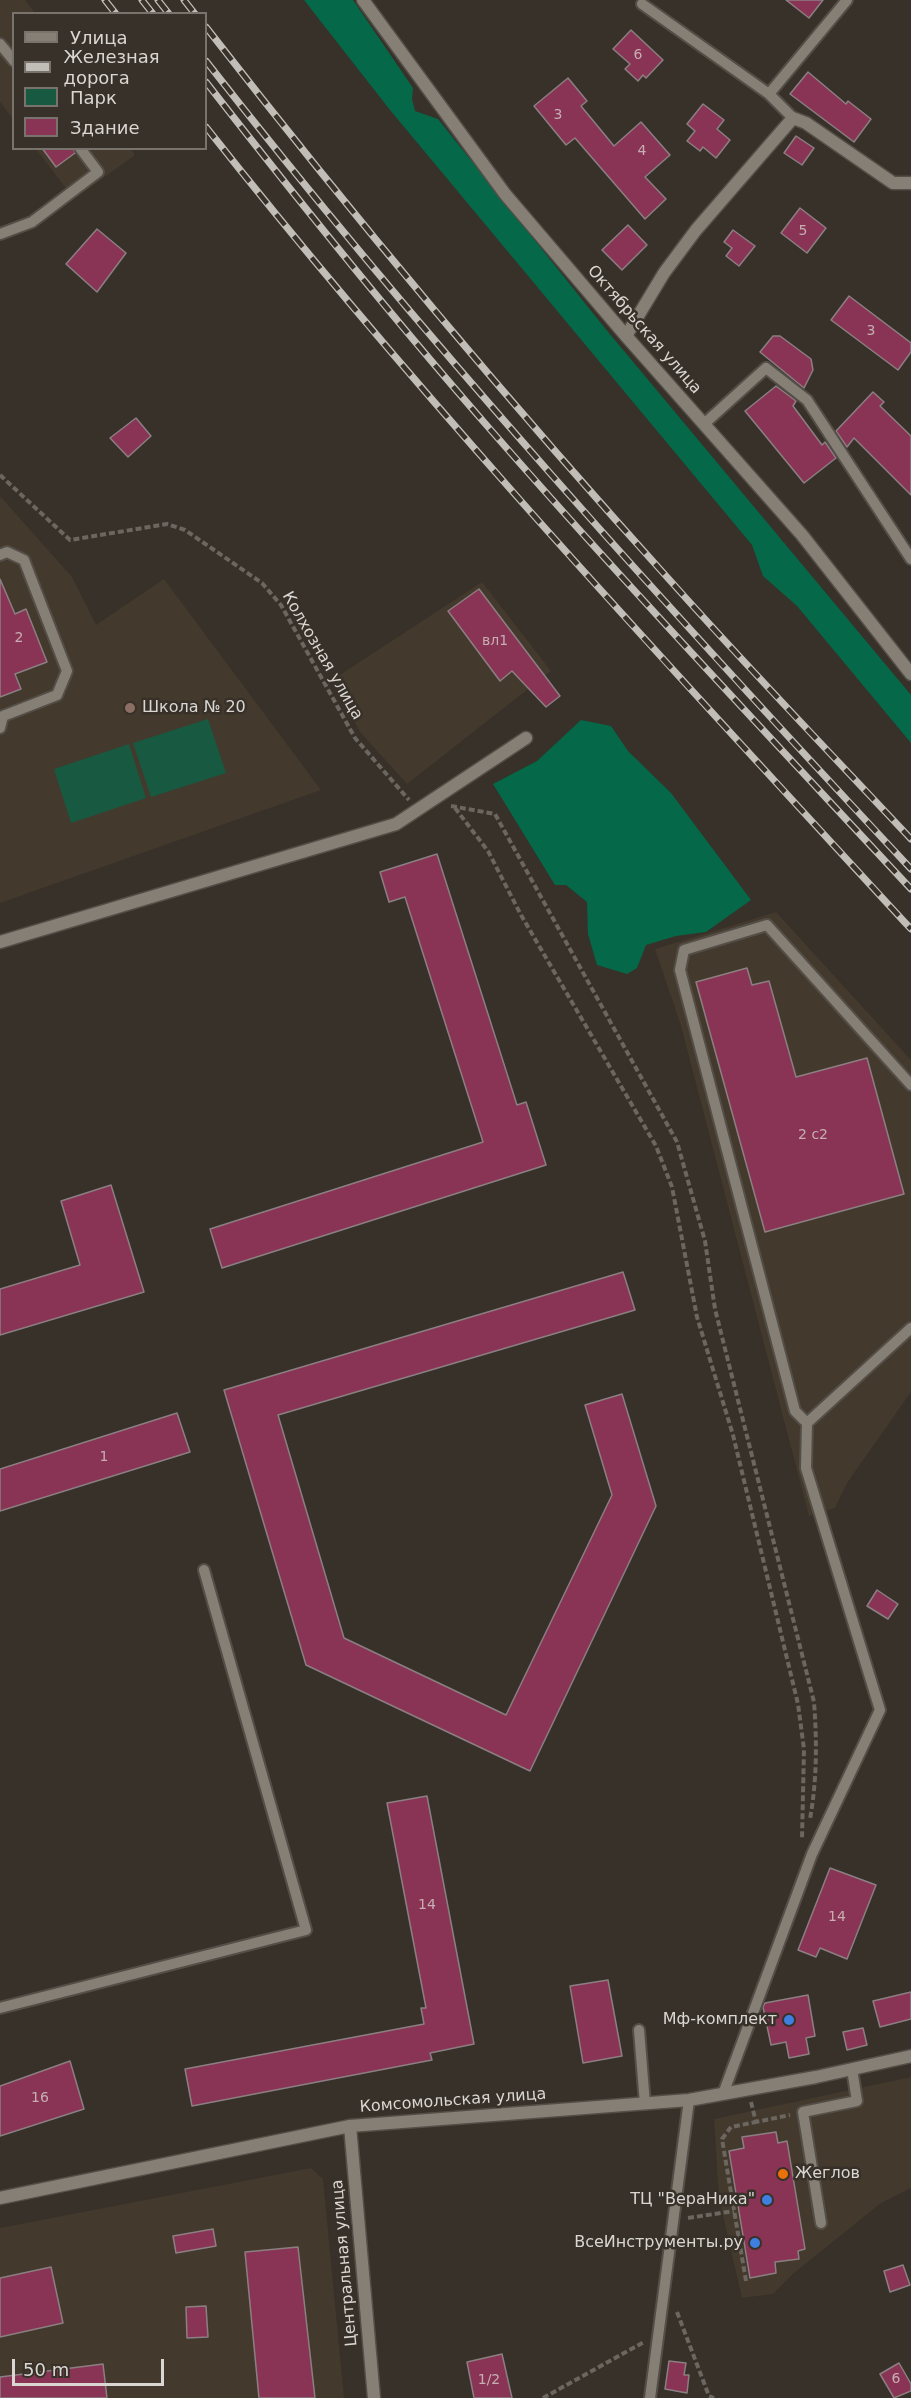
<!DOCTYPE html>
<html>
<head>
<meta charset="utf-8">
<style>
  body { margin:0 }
  #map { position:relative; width:911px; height:2398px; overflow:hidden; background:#373129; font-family:"DejaVu Sans",sans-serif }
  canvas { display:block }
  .legend { position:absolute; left:12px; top:12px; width:195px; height:138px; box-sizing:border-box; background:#373129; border:2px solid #78736c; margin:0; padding:8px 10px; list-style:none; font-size:18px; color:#dad6d1 }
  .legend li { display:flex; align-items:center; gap:12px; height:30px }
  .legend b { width:30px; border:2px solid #78736c }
  .scale { position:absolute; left:12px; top:2359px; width:152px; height:27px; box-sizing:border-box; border:3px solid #dad6d1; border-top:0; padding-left:8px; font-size:18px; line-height:21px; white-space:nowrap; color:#dad6d1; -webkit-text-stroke:4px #373129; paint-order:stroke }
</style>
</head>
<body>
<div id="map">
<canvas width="911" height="2398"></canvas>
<ul class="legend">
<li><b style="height:8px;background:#867f76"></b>Улица</li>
<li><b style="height:8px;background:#c1bdb7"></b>Железная дорога</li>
<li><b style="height:16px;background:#175a41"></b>Парк</li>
<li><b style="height:16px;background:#8a3455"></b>Здание</li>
</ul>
<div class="scale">50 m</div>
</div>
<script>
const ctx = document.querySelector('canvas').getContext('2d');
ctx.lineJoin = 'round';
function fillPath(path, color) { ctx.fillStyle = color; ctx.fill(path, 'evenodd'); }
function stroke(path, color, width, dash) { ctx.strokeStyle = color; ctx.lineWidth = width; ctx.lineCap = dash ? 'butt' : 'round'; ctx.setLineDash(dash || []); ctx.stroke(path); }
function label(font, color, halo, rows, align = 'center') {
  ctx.font = font + ' "DejaVu Sans",sans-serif'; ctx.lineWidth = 5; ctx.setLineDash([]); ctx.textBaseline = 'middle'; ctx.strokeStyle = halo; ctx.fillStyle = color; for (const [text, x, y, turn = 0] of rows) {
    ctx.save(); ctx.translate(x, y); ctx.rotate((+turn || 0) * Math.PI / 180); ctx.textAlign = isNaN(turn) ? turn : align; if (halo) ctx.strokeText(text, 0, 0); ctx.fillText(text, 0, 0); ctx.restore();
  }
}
fillPath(new Path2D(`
  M0,0H25L35,13L14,14L13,119L0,102Z
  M36,149H131L135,155L74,199Z
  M0,496L72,577L96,625L164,579L321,790L0,903Z
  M482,582L551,671L407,784L360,732L332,680Z
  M776,912L911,1060V1392L847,1483L835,1508L809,1516L681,1026L655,949Z
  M911,2077V2188L881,2203L794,2273L773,2294L742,2298L719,2198L714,2119Z
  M311,2168L323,2179L344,2398H0V2228Z`), '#43392c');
fillPath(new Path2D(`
  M208,719L226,773L151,797L133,743Z
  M129,744L146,798L71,823L54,769Z`), '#175a41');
fillPath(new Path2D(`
  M304,0H353L413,88L412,99L415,111L438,119L604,327L911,695V743L797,606L763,576L752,545L390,110Z
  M581,720L611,726L628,751L671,793L751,900L706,932L676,936L646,945L637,968L627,974L597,965L588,934L587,902L566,885H555L493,784L537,761Z`), '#056848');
const building = new Path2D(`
  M786,0H823L809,18Z
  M631,30L663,60L646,78L643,75L638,81L625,69L630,64L613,49Z
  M808,72L846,104L848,101L871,119L854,142L790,94Z
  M568,78L587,101L581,106L614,146L641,122L670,155L645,177L666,199L645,219L575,138L566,145L534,106Z
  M703,104L724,120L717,129L730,140L716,158L703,147L700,151L687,141L695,131L687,124Z
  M796,136L814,148L802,165L784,153Z
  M42,148H73L75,153L56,167Z
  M800,208L826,228L807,253L781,233Z
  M628,225L647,245L622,270L602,250Z
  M97,229L126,253L97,292L66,264Z
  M733,230L755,246L739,266L726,256L732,248L724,242Z
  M849,296L911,343V352L898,370L831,320Z
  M773,336H780L811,359L813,370L804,388L760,352Z
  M776,386L796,401L793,406L822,445L825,442L836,458L804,483L745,411Z
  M873,392L884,402L880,406L911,436V495L854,438L847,447L836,431Z
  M136,418L151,436L128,457L110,438Z
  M0,579L15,614L26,609L47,662L15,674L21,689L0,697Z
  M479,589L560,696L546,707L512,671L500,681L448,611Z
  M437,854L517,1105L526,1102L546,1165L222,1268L210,1229L483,1142L405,897L389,902L380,872Z
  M747,968L752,985L769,981L796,1077L867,1058L904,1194L765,1232L696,982Z
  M111,1185L144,1292L0,1335V1289L80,1265L61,1201Z
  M623,1272L635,1310L278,1415L344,1638L506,1715L612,1495L585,1405L622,1394L656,1506L530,1771L306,1665L224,1390Z
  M177,1413L190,1452L0,1511V1469Z
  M877,1590L898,1604L888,1619L867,1606Z
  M427,1796L474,2044L430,2053L432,2060L192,2106L185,2069L424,2024L421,2008H426L387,1803Z
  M830,1868L876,1885L847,1959L820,1948L816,1957L798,1950Z
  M608,1980L622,2056L583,2063L570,1986Z
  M911,1992V2019L880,2027L873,2001Z
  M808,1995L815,2036L806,2038L809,2054L789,2058L786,2042L771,2045L763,2007L765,2003Z
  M863,2028L867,2045L847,2050L843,2032Z
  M70,2061L84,2109L0,2136V2086Z
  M776,2132L778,2143L787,2141L805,2249L798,2251L799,2259L775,2262L776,2273L750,2278L729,2151L744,2148L742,2137Z
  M213,2229L216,2246L176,2253L173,2236Z
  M298,2247L315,2398H259L245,2252Z
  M903,2265L910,2285L890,2292L884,2271Z
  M51,2267L63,2323L0,2337V2278Z
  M206,2306L208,2337L187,2338L186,2307Z
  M502,2354L512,2398H474L467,2362Z
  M669,2361L686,2363L684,2375H689L687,2393L665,2389Z
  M899,2363L911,2384V2391L894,2398L880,2374Z
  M103,2364L107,2398H0V2377Z`);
fillPath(building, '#8a3455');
stroke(building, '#8b7f82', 1.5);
const service = new Path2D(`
  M642,4L769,94L793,118
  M0,44L14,61
  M769,94L847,0
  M0,234L32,222L98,172L80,148
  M704,424L766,368L807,400L911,559
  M0,555L7,552L24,560L67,671L57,695L3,716L0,728
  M807,1423L795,1411L680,970L684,950L767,925L911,1085
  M0,2008L306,1930L204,1570
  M639,2030L645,2104
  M723,2094L812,1854L880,1710L806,1468L807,1423L911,1328
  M821,2223L803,2112L857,2101L852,2069
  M650,2398L689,2100`);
const minor = new Path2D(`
  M363,0L505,194L626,336L802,535L911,674
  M626,336L664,273L696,230L793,118L806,123L893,183H911
  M0,942L396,824L526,738
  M350,2126L689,2100L816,2077L911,2056`);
const tertiary = new Path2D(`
  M0,2198L350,2126L374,2398`);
stroke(service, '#534e47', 14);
stroke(minor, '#534e47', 15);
stroke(tertiary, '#534e47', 15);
stroke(new Path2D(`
  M0,475L70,540L167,524L185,530L262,583L281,605L355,738L409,800
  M451,806L495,814L677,1142L705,1241L715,1309L814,1702C817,1742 817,1780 810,1819
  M455,808L488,851L521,915L656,1146L672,1187L697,1317L733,1435L798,1704L804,1749L802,1839
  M751,2102L756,2122L790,2115
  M688,2218L734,2211
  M746,2281L722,2139L731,2127L756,2122
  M677,2312L709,2396L714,2398
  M543,2398L644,2342`), '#6b665f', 4, [6, 3]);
stroke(service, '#867f76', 10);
stroke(minor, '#867f76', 12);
stroke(tertiary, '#867f76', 12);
const rail = new Path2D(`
  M105,0L116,14
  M142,0L153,14
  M158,0L169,14
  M184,0L195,14
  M206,27C355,219 512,406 675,586C752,672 832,755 911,839
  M206,61C426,343 667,607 911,869
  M206,82C297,199 391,316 489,428C626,585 769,736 911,889
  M206,127C426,406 670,667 911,929`);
stroke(rail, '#c1bdb7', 7);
stroke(rail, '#373129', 4.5, [14]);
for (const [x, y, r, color] of [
  [130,708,6,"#8d6e63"],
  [789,2020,6,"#3f7fe0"],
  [783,2174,6,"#e8710a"],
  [767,2200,6,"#3f7fe0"],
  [755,2243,6,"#3f7fe0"]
]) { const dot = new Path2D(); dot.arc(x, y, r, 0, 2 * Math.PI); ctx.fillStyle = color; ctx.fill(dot); stroke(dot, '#373129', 2); }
label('14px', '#c6aeb2', null, [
  ["6",638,55],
  ["3",558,115],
  ["4",642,151],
  ["5",803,231],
  ["3",871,331],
  ["2",19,638],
  ["вл1",495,641],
  ["2 с2",813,1135],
  ["1",104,1457],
  ["14",427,1905],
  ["14",837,1917],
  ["16",40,2098],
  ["6",896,2379],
  ["1/2",489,2380]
]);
label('16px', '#dad6d1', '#373129', [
  ["Октябрьская улица",644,330,49],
  ["Колхозная улица",322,656,60],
  ["Комсомольская улица",453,2101,-4],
  ["Центральная улица",345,2263,-95]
]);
label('16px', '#dad6d1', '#373129', [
  ["Школа № 20",142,708,"left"],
  ["Мф-комплект",777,2020],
  ["Жеглов",795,2174,"left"],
  ["ТЦ \"ВераНика\"",755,2200],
  ["ВсеИнструменты.ру",743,2243]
], 'right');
</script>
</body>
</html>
